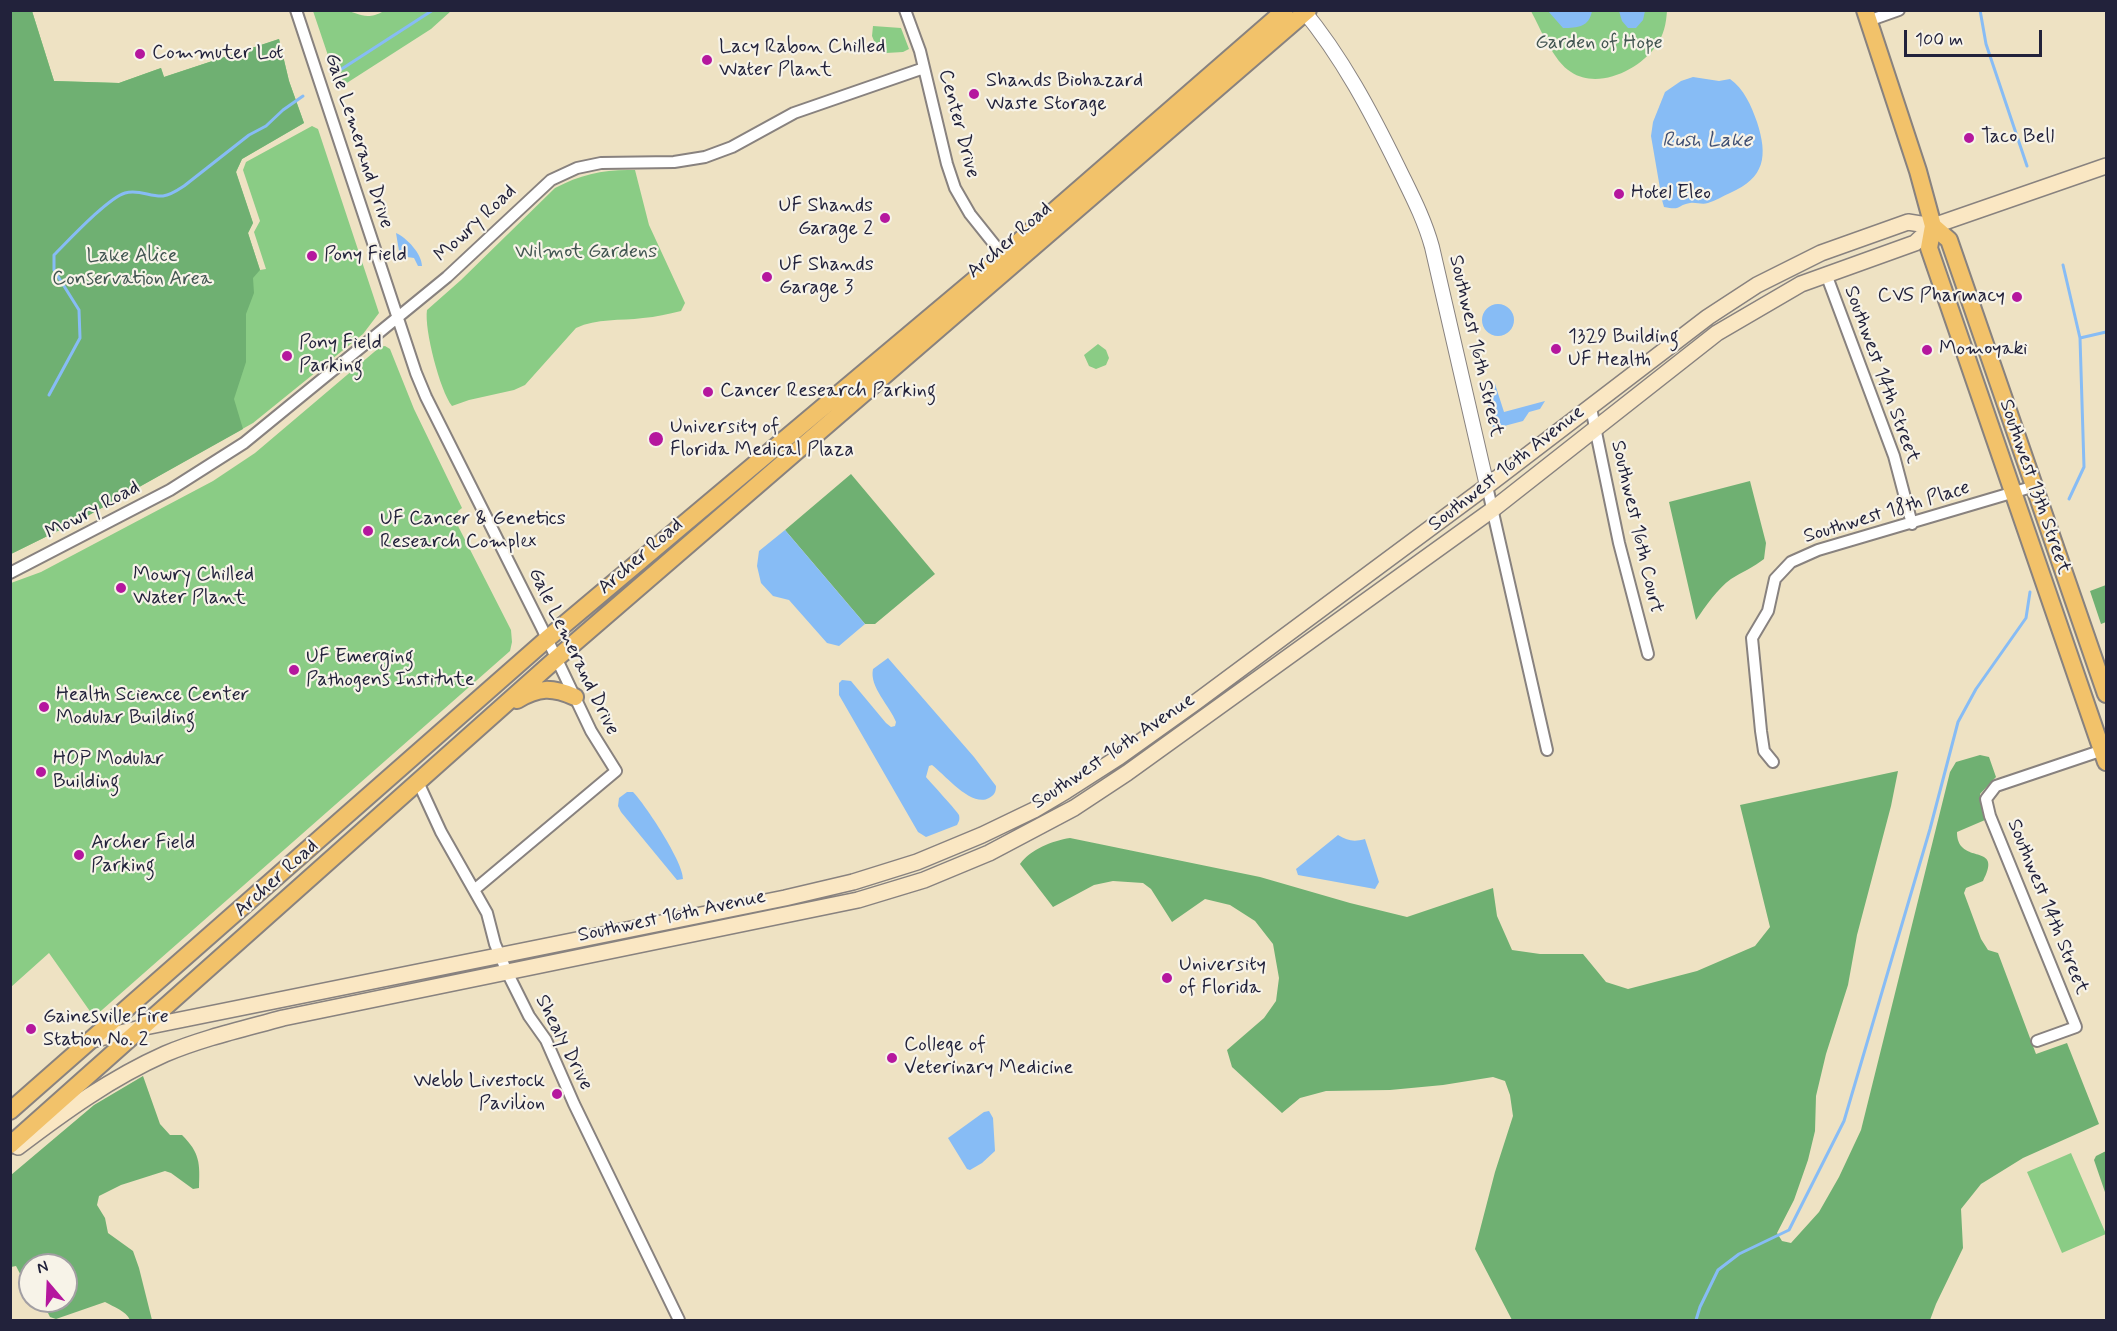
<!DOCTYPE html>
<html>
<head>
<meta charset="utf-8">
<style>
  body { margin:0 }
  #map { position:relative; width:2117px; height:1331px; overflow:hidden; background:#eee2c3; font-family:Mynerve,sans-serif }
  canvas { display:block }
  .frame { position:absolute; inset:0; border:12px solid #22223b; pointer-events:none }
  .north { position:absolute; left:18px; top:1253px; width:60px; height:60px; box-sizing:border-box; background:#f7f3e8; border:2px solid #a29fa3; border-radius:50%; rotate:341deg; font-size:16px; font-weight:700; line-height:24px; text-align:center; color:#22223b }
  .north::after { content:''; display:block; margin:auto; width:21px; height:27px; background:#b5179e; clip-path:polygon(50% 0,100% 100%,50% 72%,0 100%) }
  .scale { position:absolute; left:1904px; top:30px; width:138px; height:27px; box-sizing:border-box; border:3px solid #22223b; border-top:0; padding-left:8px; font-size:18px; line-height:21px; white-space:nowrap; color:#22223b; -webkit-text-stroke:4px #f7f3e8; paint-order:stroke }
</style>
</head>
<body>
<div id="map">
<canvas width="2117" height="1331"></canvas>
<div class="frame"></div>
<div class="north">N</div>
<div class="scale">100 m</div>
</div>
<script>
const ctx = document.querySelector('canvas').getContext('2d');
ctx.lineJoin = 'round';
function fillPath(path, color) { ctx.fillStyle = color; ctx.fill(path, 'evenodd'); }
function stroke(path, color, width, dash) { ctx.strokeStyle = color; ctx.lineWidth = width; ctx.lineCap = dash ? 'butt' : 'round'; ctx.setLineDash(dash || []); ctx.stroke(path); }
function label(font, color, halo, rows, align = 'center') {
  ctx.font = font + ' Mynerve,sans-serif'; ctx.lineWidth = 4.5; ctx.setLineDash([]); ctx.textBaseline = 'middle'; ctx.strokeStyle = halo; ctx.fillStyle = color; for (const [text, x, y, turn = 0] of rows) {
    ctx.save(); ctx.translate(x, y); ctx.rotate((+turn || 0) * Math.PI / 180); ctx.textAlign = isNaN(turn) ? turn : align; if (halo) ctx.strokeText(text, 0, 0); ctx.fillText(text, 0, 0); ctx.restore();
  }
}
fillPath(new Path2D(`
  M11,11H32L54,81L119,83L161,68L164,77L279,39L289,81L304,123L242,159L236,172L253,223L248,233L260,270L266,269L254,232L260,221L243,170L246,162L312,126L318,129L379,313L363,334L253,423L82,519L11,554Z
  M313,11C322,10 332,10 342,10C360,12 364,22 384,11H451L431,29L339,88Z
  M1531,11L1667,10V11C1666,24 1664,35 1656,46C1639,70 1598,90 1571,72C1554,62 1540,28 1531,11Z
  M873,26L901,28L909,49L903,52L886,53L883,46L877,48L872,36Z
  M635,170L649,225L685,303L681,311C668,314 656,317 643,318C620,321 597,318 576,328L525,385L514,390L469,400L452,406C440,391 424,329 427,310L461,280L555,188C581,174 606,169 635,170Z
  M1098,344L1106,350L1109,358L1106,365L1096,369L1089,366L1084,355Z
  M385,346L390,349L414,409L462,508L458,511V526L511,630L512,642L510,651L94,1017L49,953L11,987V583L41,572L213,481L255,453L380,347Z
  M2071,1153L2106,1234L2062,1253L2027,1172Z`), '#8acc85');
fillPath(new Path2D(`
  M11,10L32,11L54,81L119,83L161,68L164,77L279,39L289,81L304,123L242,159L236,172L253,223L248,233L260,270L253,278L254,293L246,314V362L234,399L243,429L82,519L11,554Z
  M851,474L935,574L875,624H865L785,530Z
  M1750,481L1766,543L1764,559C1754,567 1742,572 1731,579C1717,589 1706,606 1696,620L1669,502Z
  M2106,585V622L2101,624L2090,591Z
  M1980,755L1989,757L1996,777L1980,794L1985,820L1957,832C1957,837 1958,843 1962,847C1973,859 2000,849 1983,881L1966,888L1964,893L1981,939L1988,950L1998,953L2036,1054L2067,1043L2099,1124L2023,1158L1981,1184L1961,1209L1963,1248L1936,1304L1930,1320H1512L1475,1249L1495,1172L1513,1116L1510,1095L1505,1081L1493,1077L1443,1085L1390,1090L1326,1091L1300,1098L1282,1113L1232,1067L1227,1050L1264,1018L1276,1001L1279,978L1273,944L1255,921L1230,905L1205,899L1172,922L1151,889L1143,883L1113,881L1094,885L1053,907L1020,864C1031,849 1052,841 1070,838L1260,877L1350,903L1407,917L1493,888L1497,916L1512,950L1540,954H1583L1606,982L1628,989L1697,971L1755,946L1770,927L1740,805L1898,771L1891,806L1857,935L1848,985L1826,1054L1816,1096L1815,1131L1808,1160L1794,1200L1777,1233L1782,1241L1791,1243L1819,1212L1839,1177L1861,1130L1950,772L1956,762Z
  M143,1076L160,1124L170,1135H182C200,1153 200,1163 199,1188L193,1189L171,1173L165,1171L121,1185L99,1196L97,1205L105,1218L108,1233L133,1251L139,1268L152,1320H130C126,1311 114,1307 105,1302L56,1319L50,1317L42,1301H66V1265H30V1293L16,1266L11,1267V1175L94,1105Z
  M2106,1151V1195L2094,1160L2096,1156Z`), '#6fb072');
fillPath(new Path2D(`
  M1548,11H1592C1589,27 1578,28 1563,28Z
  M1619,11H1645L1643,20L1636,28H1628L1622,21Z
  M1693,77L1719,81L1730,79C1744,89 1751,105 1757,122C1768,156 1765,178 1730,193C1723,196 1715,201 1708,203C1702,205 1696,202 1690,203C1677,205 1682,211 1664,207L1662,200L1651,136L1653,122L1665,92L1681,81Z
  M396,233C407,238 422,254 422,266H418L414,258L407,257L399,251Z
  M1482 320a16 16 0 1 1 32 0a16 16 0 1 1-32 0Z
  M1495,384L1504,412L1545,401L1540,409L1529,412L1523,421L1493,429L1487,399Z
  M785,530L865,624L839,646L827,643L789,600L773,596L761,583L757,566L759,551Z
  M888,658L974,757L996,786C996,791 995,795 989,798C972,808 945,775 932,765L929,766L926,777C931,783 958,812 959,815C960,820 959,821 957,825L926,837L918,832L839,695V683L842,680L851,681L886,723L891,727L895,726L896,722C890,706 869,687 873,669Z
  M627,792H633C645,804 684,863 683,879L677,880L621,812L618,806L619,798Z
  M1338,835C1348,841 1354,842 1365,839L1379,882L1375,889L1298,875L1296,869Z
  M989,1111L993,1118L995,1151L982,1163L970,1170L967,1169L948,1138L984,1112Z`), '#87bcf5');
stroke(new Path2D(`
  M1980,10L1986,44L2027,166
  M337,72L433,10
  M2063,265L2080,338L2084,467L2069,499
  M2080,338L2106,332
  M49,395L80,338L79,310L54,270V255C69,240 108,198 125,193C139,189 150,197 163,196C171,195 178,190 184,186L249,135L266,126L283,110L303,96
  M1696,1320L1700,1307L1718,1270L1739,1254L1789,1230L1844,1121L1930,829L1958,722L1976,689L2026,618L2030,592`), '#87bcf5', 3);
const minor = new Path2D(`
  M296,10L416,373L426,397L541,626L591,731L616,771L474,890
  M905,10L920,51L947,164L955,188L970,214L1006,259
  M1868,21L1899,10
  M1826,274L1894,456L1912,524
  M1591,408L1619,543L1648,654
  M1487,486L1547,750
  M10,573L170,490L244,443L447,277L551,180L577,168L601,163L674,162L705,157L732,147L794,113L924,68
  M1773,762L1764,751L1761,731L1752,638L1768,611L1775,579L1791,562L1818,550L2035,486
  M418,782L441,832L487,913L495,944L507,972L529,1016L546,1040L574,1104L679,1320
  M2037,1041L2076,1027L1990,816L1986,799L1996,786L2106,749`);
const tertiary = new Path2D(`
  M1303,10C1342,57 1371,112 1398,167C1411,194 1424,218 1432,247L1487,486`);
const secondary = new Path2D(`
  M92,1040L145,1027L785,898L853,882L917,862L982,835L1034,810L1066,791L1119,757L1196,702L1487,486L1708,317L1757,285L1821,253L1908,222L1933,226
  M18,1147C64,1112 111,1078 165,1054C203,1038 243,1029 283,1018L858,900L924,880L989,853L1074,808L1127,773L1492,510L1717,333L1801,284L1915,243L1933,226L2106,166`);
const primary = new Path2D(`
  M1865,10L1918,171L1933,226L1929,248L2106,762
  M1933,226L1949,240L2106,694
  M517,700C539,687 552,687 575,697
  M10,1111L547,639L991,266L1285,10
  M10,1145L557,658L1308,10`);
stroke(minor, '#88827f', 14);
stroke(tertiary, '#88827f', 16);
stroke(secondary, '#88827f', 18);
stroke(primary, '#88827f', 20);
stroke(minor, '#fff', 10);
stroke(tertiary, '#fff', 14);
stroke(secondary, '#fae7c3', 15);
stroke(primary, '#f2c26a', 16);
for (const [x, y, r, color] of [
  [140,54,6,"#b5179e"],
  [707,60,6,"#b5179e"],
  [974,94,6,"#b5179e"],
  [1969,138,6,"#b5179e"],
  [1619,194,6,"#b5179e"],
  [885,218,6,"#b5179e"],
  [312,256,6,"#b5179e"],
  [767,277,6,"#b5179e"],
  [2017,297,6,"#b5179e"],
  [1556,349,6,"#b5179e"],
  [1927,350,6,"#b5179e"],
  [287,356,6,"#b5179e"],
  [708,392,6,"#b5179e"],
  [656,439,8,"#b5179e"],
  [368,531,6,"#b5179e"],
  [121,588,6,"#b5179e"],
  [294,670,6,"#b5179e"],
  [44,707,6,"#b5179e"],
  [41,772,6,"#b5179e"],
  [79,855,6,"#b5179e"],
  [1167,978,6,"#b5179e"],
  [31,1029,6,"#b5179e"],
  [892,1058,6,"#b5179e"],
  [557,1094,6,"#b5179e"]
]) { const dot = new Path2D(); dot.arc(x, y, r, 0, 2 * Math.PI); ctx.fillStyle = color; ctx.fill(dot); stroke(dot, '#f7f3e8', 2); }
label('20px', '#415551', '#f7f3e8', [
  ["Garden of Hope",1599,44],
  ["Wilmot Gardens",586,253],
  ["Lake Alice",132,257],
  ["Conservation Area",132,280]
]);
label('20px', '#22223b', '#f7f3e8', [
  ["Lacy Rabon Chilled",719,48],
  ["Water Plant",719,71],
  ["Commuter Lot",152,54],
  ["Shands Biohazard",986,82],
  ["Waste Storage",986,105],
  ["Taco Bell",1981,138],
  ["Hotel Eleo",1631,194],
  ["UF Shands",873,207,"right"],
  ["Garage 2",873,230,"right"],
  ["Pony Field",324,256],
  ["UF Shands",779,266],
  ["Garage 3",779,289],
  ["CVS Pharmacy",2005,297,"right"],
  ["1329 Building",1568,338],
  ["UF Health",1568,361],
  ["Pony Field",299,344],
  ["Parking",299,367],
  ["Momoyaki",1939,350],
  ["Cancer Research Parking",720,392],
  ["University of",670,428],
  ["Florida Medical Plaza",670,451],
  ["UF Cancer & Genetics",380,520],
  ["Research Complex",380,543],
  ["Mowry Chilled",133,576],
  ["Water Plant",133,599],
  ["UF Emerging",306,658],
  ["Pathogens Institute",306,681],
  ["Health Science Center",56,696],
  ["Modular Building",56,719],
  ["HOP Modular",53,760],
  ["Building",53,783],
  ["Archer Field",91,844],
  ["Parking",91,867],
  ["University",1179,966],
  ["of Florida",1179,989],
  ["Gainesville Fire",43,1018],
  ["Station No. 2",43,1041],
  ["College of",904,1046],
  ["Veterinary Medicine",904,1069],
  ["Webb Livestock",545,1082,"right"],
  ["Pavilion",545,1105,"right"]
], 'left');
label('20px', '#22223b', '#f7f3e8', [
  ["Center Drive",958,124,75],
  ["Gale Lemerand Drive",358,141,72],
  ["Mowry Road",476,224,-43],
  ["Archer Road",1010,241,-41],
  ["Southwest 16th Street",1475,346,77],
  ["Southwest 14th Street",1881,375,70],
  ["Southwest 16th Avenue",1507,469,-38],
  ["Southwest 13th Street",2034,487,71],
  ["Mowry Road",93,511,-28],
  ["Southwest 18th Place",1887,513,-17],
  ["Southwest 16th Court",1636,527,77],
  ["Archer Road",641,557,-41],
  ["Gale Lemerand Drive",573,652,64],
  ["Southwest 16th Avenue",1114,752,-34],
  ["Archer Road",277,879,-42],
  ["Southwest 14th Street",2047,907,68],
  ["Southwest 16th Avenue",672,917,-12],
  ["Shealy Drive",563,1043,63]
]);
label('italic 21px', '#405073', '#f7f3e8', [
  ["Rush Lake",1707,142]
]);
</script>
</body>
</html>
